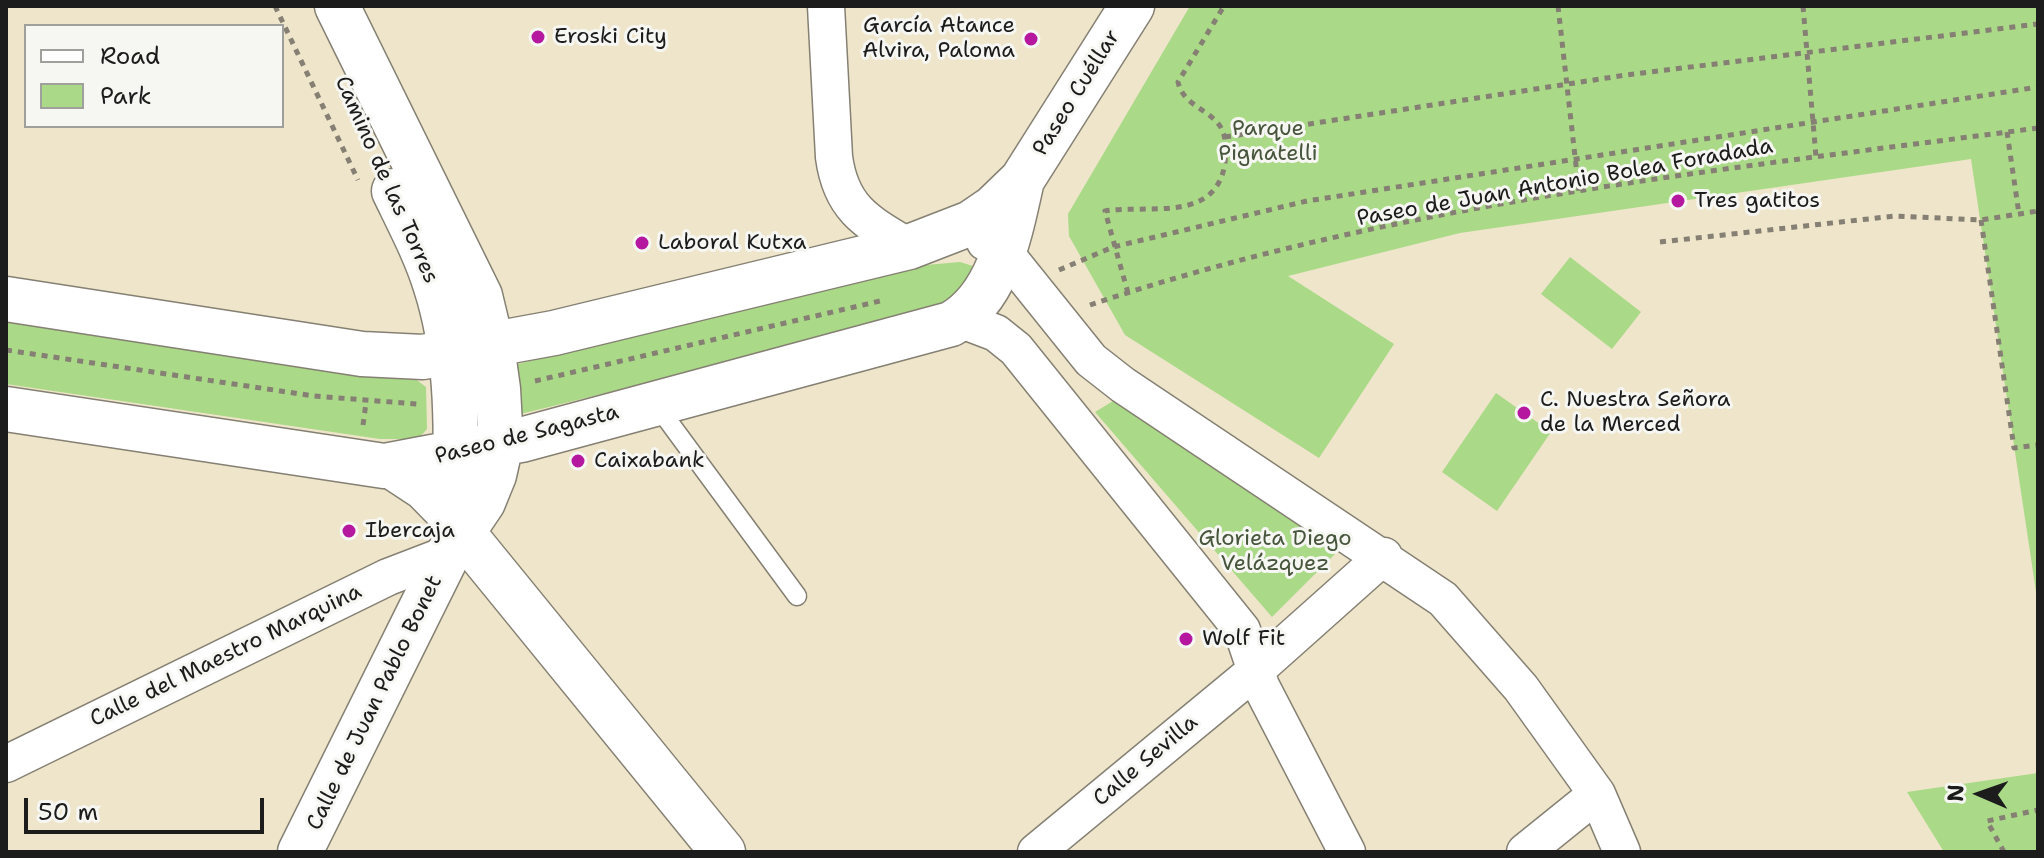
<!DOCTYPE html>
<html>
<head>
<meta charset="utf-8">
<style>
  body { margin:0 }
  #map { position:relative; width:2044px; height:858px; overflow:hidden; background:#eee5ca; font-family:"Shantell Sans",sans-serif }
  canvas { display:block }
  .frame { position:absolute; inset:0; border:8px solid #1c1c1c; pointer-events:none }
  .legend { position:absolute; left:24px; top:24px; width:260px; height:104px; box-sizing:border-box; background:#f6f6f2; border:2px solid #9f9f9c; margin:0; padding:10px 14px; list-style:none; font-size:24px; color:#1c1c1c }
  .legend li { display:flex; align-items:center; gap:16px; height:40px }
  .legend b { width:40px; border:2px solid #9f9f9c }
  .north { position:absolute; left:1940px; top:754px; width:80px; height:80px; -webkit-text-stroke:6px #f6f6f2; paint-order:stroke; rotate:272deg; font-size:22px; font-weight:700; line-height:32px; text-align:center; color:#1c1c1c }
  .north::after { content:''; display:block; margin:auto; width:28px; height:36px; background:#1c1c1c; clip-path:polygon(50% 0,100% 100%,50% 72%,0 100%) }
  .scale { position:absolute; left:24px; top:798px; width:240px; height:36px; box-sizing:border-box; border:4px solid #1c1c1c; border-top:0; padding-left:10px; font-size:24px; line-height:28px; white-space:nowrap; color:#1c1c1c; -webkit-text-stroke:6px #f6f6f2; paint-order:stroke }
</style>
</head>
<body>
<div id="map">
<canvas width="2044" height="858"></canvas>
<div class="frame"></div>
<ul class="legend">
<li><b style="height:10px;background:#fff"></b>Road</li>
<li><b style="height:22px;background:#aad987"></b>Park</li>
</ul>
<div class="north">N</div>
<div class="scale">50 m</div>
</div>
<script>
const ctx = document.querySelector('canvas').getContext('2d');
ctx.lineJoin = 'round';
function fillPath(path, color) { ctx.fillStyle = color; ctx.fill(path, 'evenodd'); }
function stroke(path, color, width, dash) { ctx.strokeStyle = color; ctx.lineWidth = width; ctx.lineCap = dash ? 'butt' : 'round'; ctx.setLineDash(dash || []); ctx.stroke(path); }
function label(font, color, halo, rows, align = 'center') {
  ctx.font = font + ' "Shantell Sans",sans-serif'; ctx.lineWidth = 6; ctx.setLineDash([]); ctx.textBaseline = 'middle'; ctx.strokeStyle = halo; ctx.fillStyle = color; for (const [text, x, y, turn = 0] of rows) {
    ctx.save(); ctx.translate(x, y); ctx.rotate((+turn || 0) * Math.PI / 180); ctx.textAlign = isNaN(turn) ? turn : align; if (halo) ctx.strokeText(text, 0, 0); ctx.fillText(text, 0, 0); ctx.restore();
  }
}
fillPath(new Path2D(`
  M1190,6H2038V605L1971,159L1460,233L1288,276L1394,344L1319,458L1125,335L1069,236L1068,214Z
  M1570,257L1641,312L1612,349L1541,294Z
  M960,262L973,266C971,285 943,305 927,314L496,420L493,370L926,265Z
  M6,319L414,378L426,387L427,429L418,439H380L6,384Z
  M1496,393L1551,432L1497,511L1442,472Z
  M1123,395L1344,545L1272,617L1095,412Z
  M2038,773V852H1944L1907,792Z`), '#aad987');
const lane = new Path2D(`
  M655,403L797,596`);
const street = new Path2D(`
  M826,6L834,157C841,209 867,222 909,247
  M985,242L1005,253L1091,360L1123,385L1443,599L1521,688L1597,794L1622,852
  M959,319L996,333L1016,349L1242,630L1261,686L1347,852
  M384,466L422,491L463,533
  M6,764L388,577L448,554
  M1036,852L1255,671L1384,556
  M1525,852L1597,794`);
const secondary = new Path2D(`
  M463,533L723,852`);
const primary = new Path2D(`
  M394,191C409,222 426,254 436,287C456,349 457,419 455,483
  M6,299L362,354L423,357L554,333L909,247L971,223L993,208L1022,180L1132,6
  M6,409L384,466L521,440L951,324C1000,297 1011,228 1022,180
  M300,852L448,554L483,502L494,475L501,444L498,389L492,346L480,296L337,6`);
stroke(lane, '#858073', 21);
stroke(street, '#858073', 39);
stroke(secondary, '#858073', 47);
stroke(primary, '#858073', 47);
stroke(new Path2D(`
  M275,6L358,180
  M1558,6L1579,192
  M1803,6L1816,157
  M2007,132L2019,214
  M1225,137L1626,75L2038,24
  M1981,220L2014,448L2038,445
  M1660,242L1895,216L1981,220L2038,211
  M1059,270L1113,247L1307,201L2038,87
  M1128,293L1105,211C1147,204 1216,224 1225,163C1226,150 1227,137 1220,126C1207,108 1183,105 1178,82L1224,6
  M1090,305C1393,203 1722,170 2038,128
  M6,350L314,396L417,404
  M535,381L880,301
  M363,425L366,403
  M2004,852L1987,821L2038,810`), '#858073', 5, [6, 6]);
stroke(lane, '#fff', 18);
stroke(street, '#fff', 36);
stroke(secondary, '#fff', 44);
stroke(primary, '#fff', 44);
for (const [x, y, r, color] of [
  [538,37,8,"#b5179e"],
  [1031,39,8,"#b5179e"],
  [1678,201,8,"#b5179e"],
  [642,243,8,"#b5179e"],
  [1524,413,8,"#b5179e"],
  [578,461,8,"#b5179e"],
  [349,531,8,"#b5179e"],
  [1186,639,8,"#b5179e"]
]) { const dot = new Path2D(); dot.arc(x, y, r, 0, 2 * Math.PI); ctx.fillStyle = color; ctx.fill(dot); stroke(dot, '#f6f6f2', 3); }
label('22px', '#1c1c1c', '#f6f6f2', [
  ["García Atance",1015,26,"right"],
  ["Alvira, Paloma",1015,51,"right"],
  ["Eroski City",554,37],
  ["Tres gatitos",1694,201],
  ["Laboral Kutxa",658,243],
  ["C. Nuestra Señora",1540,400],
  ["de la Merced",1540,425],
  ["Caixabank",594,461],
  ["Ibercaja",365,531],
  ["Wolf Fit",1202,639]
], 'left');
label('22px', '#1c1c1c', '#f6f6f2', [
  ["Paseo Cuéllar",1077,93,-58],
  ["Camino de las Torres",386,180,66],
  ["Paseo de Juan Antonio Bolea Foradada",1565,183,-10],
  ["Paseo de Sagasta",527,435,-14],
  ["Calle del Maestro Marquina",226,656,-26],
  ["Calle de Juan Pablo Bonet",375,703,-64],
  ["Calle Sevilla",1146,761,-40]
]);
label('22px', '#47553c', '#f6f6f2', [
  ["Parque",1268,129],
  ["Pignatelli",1268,154],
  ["Glorieta Diego",1275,539],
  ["Velázquez",1275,564]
]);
</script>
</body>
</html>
